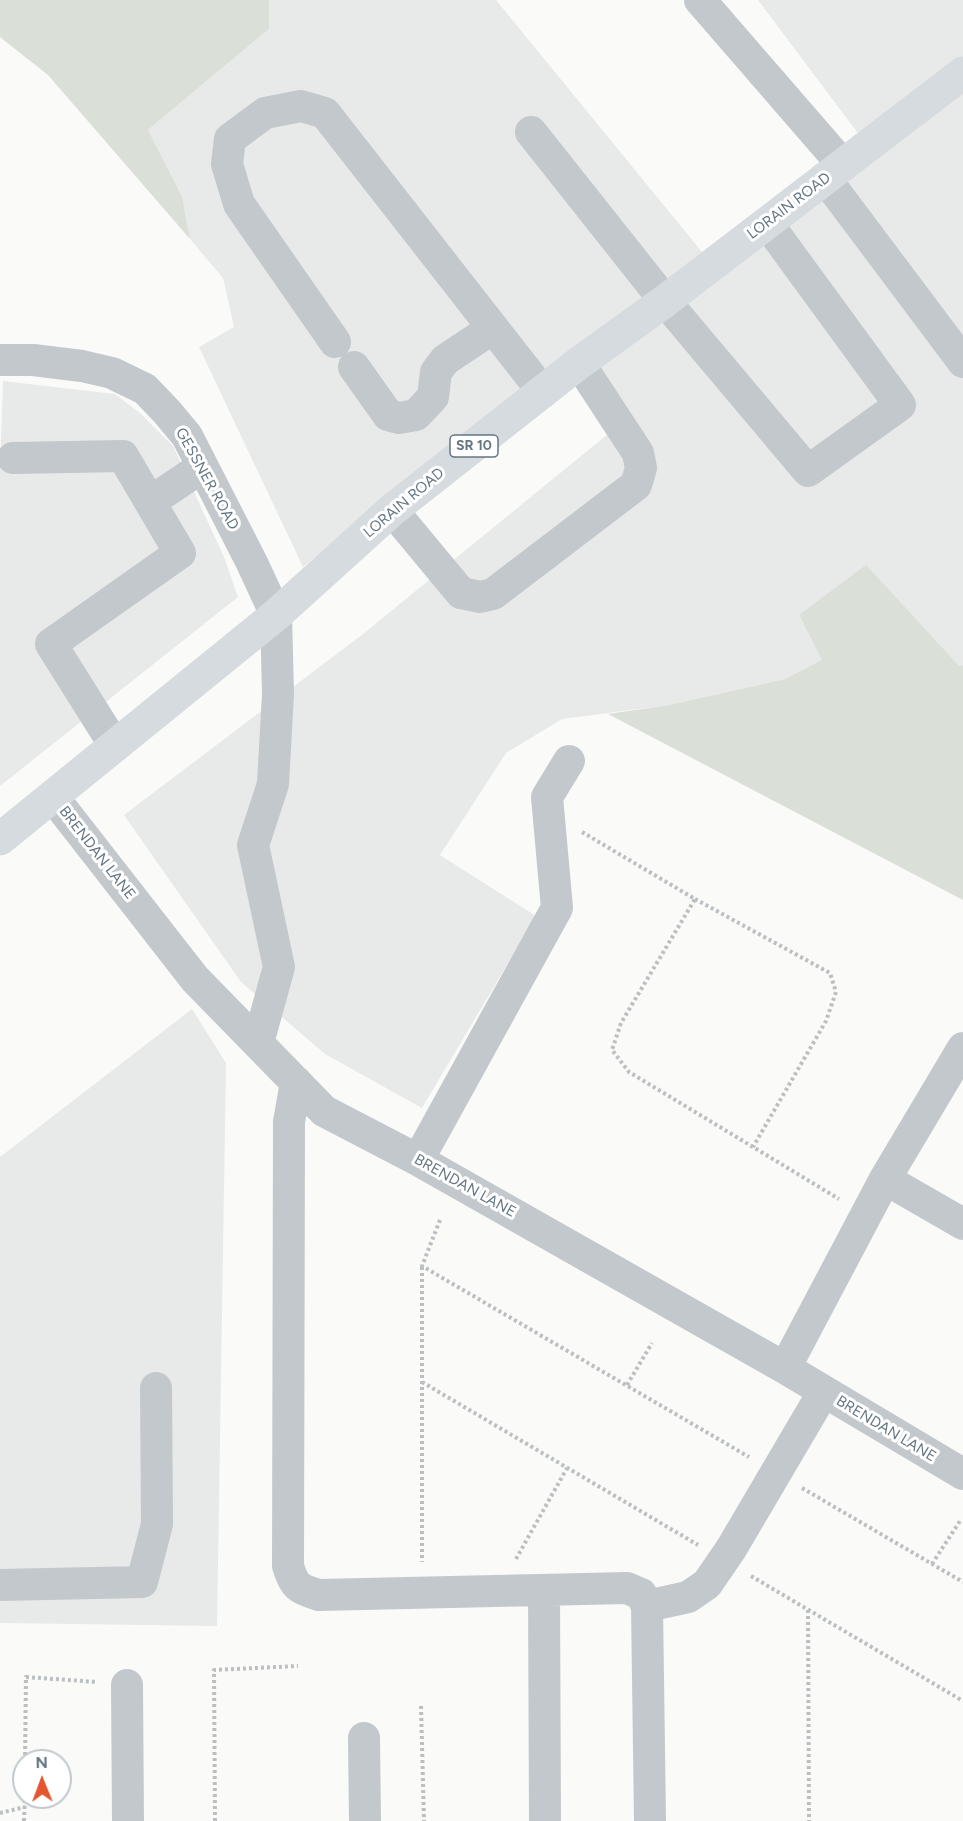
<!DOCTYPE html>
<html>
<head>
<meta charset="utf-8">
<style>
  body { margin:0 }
  #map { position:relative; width:963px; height:1821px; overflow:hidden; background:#fafaf8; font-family:Figtree,sans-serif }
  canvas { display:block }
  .north { position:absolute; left:12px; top:1749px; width:60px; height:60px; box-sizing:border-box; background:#fff; border:2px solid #c1c8cd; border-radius:50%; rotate:359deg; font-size:16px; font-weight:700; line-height:24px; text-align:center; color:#657683 }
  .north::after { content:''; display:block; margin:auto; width:21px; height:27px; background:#e4572e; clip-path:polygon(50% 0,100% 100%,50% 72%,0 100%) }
</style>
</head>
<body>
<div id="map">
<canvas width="963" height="1821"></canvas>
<div class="north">N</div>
</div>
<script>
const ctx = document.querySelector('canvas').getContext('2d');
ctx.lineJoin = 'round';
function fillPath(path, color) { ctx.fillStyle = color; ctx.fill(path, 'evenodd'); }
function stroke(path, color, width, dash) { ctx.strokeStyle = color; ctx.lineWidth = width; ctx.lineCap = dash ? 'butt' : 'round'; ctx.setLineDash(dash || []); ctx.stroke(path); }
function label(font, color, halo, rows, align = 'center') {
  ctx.font = font + ' Figtree,sans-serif'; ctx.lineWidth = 6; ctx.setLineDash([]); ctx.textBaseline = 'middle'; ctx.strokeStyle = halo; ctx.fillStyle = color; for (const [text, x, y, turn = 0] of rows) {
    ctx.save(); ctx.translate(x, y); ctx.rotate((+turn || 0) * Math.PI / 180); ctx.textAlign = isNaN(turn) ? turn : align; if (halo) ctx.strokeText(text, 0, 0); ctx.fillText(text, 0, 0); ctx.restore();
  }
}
fillPath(new Path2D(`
  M269,0H496L702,252L303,567L199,347L234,327L223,278L190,239L182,196L148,130L269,29Z
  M758,0H963V59L860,136Z
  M963,87V665L959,666L799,615L823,660L785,679L669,705L562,719L506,753L440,855L536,916L422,1108L325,1054L241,982L124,815L363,634L630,416L598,364Z
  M3,381L115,394L141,414L173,446L224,557L238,597L0,786V469Z
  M192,1009L226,1063L217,1626L0,1623V1157Z`), '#e8e9e9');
fillPath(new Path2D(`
  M0,0H269V29L148,130L182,196L190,239L48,75L0,37Z
  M866,565L959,666L963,665V900L608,714L669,705L785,679L822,660L799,615Z`), '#dadfd7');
stroke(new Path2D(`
  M582,832L695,899L621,1023L612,1050L629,1072L839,1199
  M695,899L830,973L836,992L826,1021L753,1147
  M440,1220L422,1266L749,1457
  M422,1267V1562
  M422,1382L698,1545
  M627,1385L652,1343
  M802,1488L963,1582
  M516,1559L567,1468
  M932,1564L960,1521
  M751,1576L963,1701
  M808,1610L809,1821
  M421,1706L424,1821
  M25,1761L26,1677L97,1682
  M0,1813L25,1807
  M24,1821L25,1797
  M215,1821L214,1670L298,1666`), '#bbbfc2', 4, [3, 3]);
stroke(new Path2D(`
  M700,0L843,165
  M531,132L665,301L808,471L900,405L767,223
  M825,178L963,362
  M335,342L239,204L227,164L230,139L265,113L301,106L325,113L543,392
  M0,360H33L82,366L112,373L145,389L167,412L187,436L252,563L276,615L278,694L273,784L253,845L279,967L258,1043
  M354,367L388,415L399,418L416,415L433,397L436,372L445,360L493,328
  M13,458L123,456L180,553L51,644L115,746
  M150,502L202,467
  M392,510L461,593L480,597L493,594L636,485L641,468L638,453L579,363
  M53,797L195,979L324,1111L418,1160L785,1368L963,1474
  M296,1082L289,1122L288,1566C294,1586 298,1589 319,1595L627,1588L641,1594L647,1606L650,1821
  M418,1160L557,908L547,797L569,761
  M885,1179L963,1224
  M785,1368L885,1179L963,1048
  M0,1585L142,1582L157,1524L156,1388
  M544,1590L545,1821
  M647,1606L688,1597L707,1584L731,1549L824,1391
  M127,1685L128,1821
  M364,1738L365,1821`), '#c3c8cc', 32);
stroke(new Path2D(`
  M0,839L276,615L392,510L579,363L665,301L963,73`), '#d6dbdf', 33);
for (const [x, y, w] of [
  [474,446,48]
]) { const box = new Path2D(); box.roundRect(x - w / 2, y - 11, w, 22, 4.5); ctx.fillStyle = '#fff'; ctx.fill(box); stroke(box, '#657683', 1.5); }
label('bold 14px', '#657683', null, [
  ["SR 10",474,446]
]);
label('15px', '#657683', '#fff', [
  ["LORAIN ROAD",789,206,-37],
  ["GESSNER ROAD",207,479,61],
  ["LORAIN ROAD",404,503,-40],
  ["BRENDAN LANE",97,853,52],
  ["BRENDAN LANE",465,1186,29],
  ["BRENDAN LANE",886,1429,31]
]);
</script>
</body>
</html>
